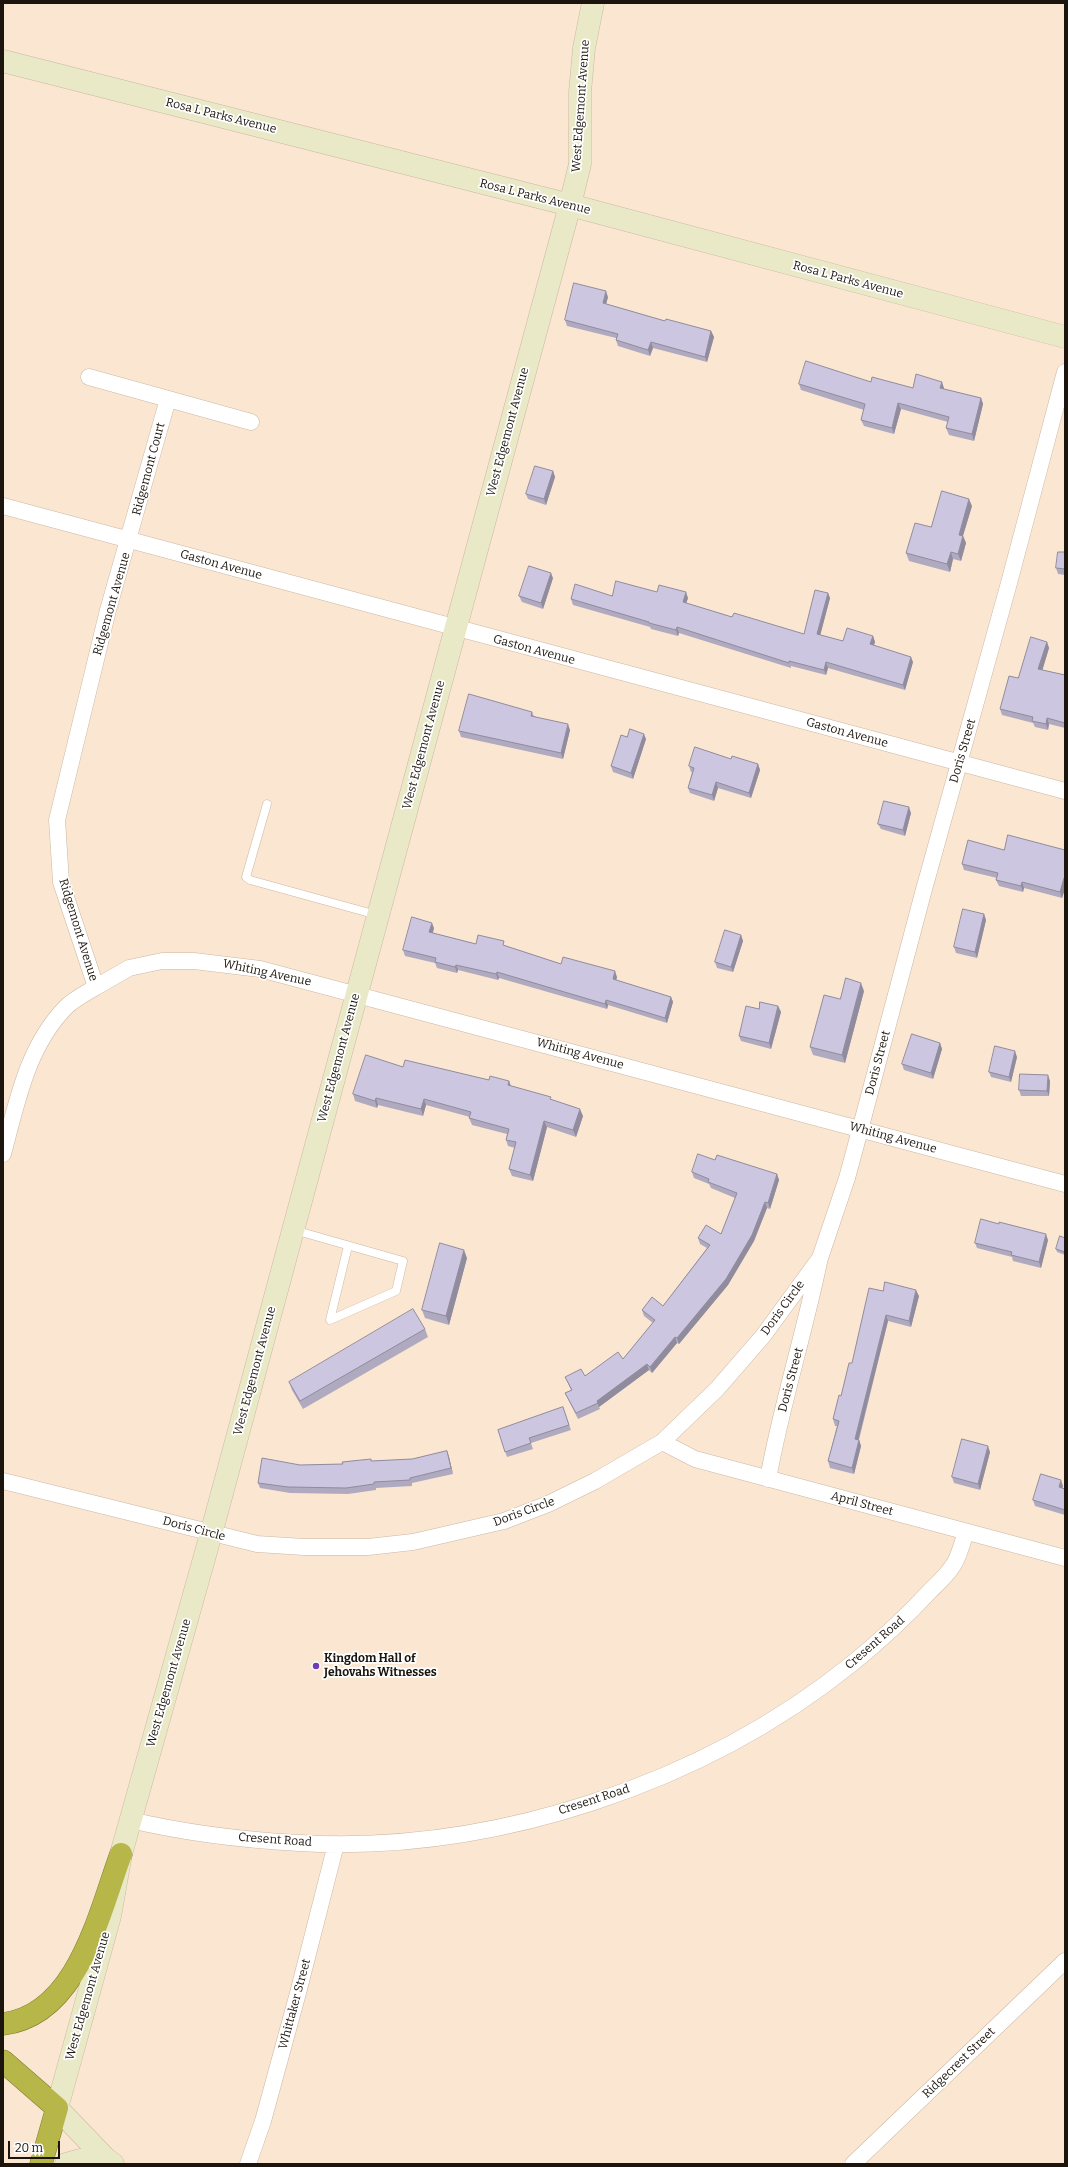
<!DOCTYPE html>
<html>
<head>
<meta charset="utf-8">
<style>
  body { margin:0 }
  #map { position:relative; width:1068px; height:2167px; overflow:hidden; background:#fbe7d1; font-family:Bitter,serif }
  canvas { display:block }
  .frame { position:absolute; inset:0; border:4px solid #1c150d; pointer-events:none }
  .scale { position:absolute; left:8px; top:2141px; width:52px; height:18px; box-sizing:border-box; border:2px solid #1c150d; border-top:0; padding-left:5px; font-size:12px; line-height:14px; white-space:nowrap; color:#1c150d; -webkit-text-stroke:3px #fff; paint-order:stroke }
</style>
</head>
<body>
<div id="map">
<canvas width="1068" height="2167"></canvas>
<div class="frame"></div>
<div class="scale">20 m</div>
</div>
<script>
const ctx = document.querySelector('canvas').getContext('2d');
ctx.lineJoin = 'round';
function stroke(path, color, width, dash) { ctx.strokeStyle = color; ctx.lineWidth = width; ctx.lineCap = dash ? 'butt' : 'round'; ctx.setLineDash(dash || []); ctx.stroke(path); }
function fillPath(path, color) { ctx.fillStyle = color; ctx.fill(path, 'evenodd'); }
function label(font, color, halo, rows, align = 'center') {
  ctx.font = font + ' Bitter,serif'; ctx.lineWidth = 3.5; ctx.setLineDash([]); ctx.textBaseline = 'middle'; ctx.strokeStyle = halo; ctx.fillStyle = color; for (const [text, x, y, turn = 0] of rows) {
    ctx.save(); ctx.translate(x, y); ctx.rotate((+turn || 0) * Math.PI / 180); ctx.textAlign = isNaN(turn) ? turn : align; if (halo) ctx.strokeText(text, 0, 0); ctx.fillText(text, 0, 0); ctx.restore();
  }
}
const lane = new Path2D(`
  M267,804L246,877L250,880L377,915
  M294,1230L403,1261L396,1291L330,1320L348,1246`);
const street = new Path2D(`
  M89,377L251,422
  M3,506L1065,791
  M96,987L129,968L162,961H194L260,969L1065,1184
  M3,1154C17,1102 27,1047 66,1007C74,999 86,993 96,987L61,882L57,820L108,610L168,399
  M662,1442L695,1459L1065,1558
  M768,1479C781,1406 804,1335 819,1262
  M3,1481L257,1544L304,1547H368L413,1542L504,1521L548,1504L595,1481L662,1442L717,1389L763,1336L820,1258L847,1178L860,1130L923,893L1009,583L1065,372
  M130,1820C186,1833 242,1840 299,1843C492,1854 704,1784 854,1662C881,1640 906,1617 930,1591C937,1584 946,1576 952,1567C959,1558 962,1543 966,1532
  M248,2164L263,2121L298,1993L336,1844
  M853,2164L1065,1961`);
const secondary = new Path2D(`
  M3,61L570,205L1065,337
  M66,2164L80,2160L106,2159
  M113,2164L106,2159L57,2108L110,1916L121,1854L211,1534L570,205L580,164V92L584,48L593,3`);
const highway = new Path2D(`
  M3,2024C78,2015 99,1913 121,1854
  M3,2061L57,2108L41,2164`);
stroke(lane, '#cbb7a2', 9);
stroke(street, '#cbb7a2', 17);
stroke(secondary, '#cbb7a2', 23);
stroke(highway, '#817e33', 23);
stroke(lane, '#fff', 8);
stroke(street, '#fff', 16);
stroke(secondary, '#e9e9c8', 22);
stroke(highway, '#b7b648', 22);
fillPath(new Path2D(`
  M608,297L606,304L665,321L711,331L714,337L707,362L653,348L650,356L618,346L616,340V338L567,326L565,320Z
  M871,382L913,388H944V389L981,398L983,404L974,441L949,435L946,428L948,422L901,409L894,434L864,426L861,420L864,410L801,390L799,384Z
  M553,471L555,477L546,505L528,499L526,494Z
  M972,506L963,536L966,543L961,561L953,559L950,572L909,561L906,553L931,527Z
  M1065,552V575L1058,574L1056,568Z
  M553,578L543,609L522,602L519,596Z
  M657,592L688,598L686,603L732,617L804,634L828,593L830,598L820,635L843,641L873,636L875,642L874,645L913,662L905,690L828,668L826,675L791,666V668L679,633L678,636L651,629L650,627L573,605L571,599Z
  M1047,642L1049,648L1042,670L1065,675V728L1049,724L1048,730L1035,727L1033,723L1002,715L1000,709L1018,678Z
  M532,712L534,716L570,730L563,759L461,737L459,731Z
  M627,737L646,739L633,779L613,772L611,766Z
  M731,759L758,764L760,770L751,798L718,788L714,801L690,793L688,788L692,772H691L689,766Z
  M911,813L905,836L881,829L878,824Z
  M1004,850H1065V889L1062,898L1024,888L1023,892L999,886L996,880L997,878L964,870L962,864Z
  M984,914L986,920L977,958L956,953L954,947Z
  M434,928L433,933L476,944L506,946L561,964L617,977L616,980L671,997L673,1002L667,1023L608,1005L607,1009L499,978L498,980L458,970L457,973L437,968L435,963L405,956L403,950Z
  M741,935L743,941L733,972L717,968L715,962Z
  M864,991L845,1063L813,1055L810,1047Z
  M778,1006L781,1012L771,1049L741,1041L739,1036L759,1009Z
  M940,1043L942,1049L933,1079L904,1070L902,1064Z
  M1017,1057L1011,1082L991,1077L989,1072Z
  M403,1067L489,1080L509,1081L511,1086L552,1100L583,1116L576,1137L547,1127L533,1181L512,1176L509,1169L515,1148L508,1146L506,1140L507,1134L472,1125L469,1118L470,1117L426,1105L423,1116L378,1105L377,1108L355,1101L353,1094Z
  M1050,1081L1049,1096H1021L1019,1090Z
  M715,1160L777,1174L779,1180L770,1209L767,1208L754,1241L728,1285L679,1344L677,1343L652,1373L649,1370L599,1407L600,1409L578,1419L565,1393L571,1390L565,1377L585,1376L623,1359L653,1323L644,1316L642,1310L663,1306L707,1248L700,1244L698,1238L721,1234L735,1198L711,1188L709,1184L694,1178L692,1172Z
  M1065,1238V1255L1057,1252L1056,1249Z
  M1048,1240L1041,1268L1013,1261L1012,1257L977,1248L975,1243Z
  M467,1258L449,1325L425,1318L422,1310Z
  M883,1291L919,1296L911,1327L888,1321L859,1440L861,1446L854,1474L830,1468L828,1461L837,1426H835L833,1419L852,1363Z
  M425,1329L428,1337L303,1409L292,1390L289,1382Z
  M563,1407L571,1430L531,1443L533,1449L507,1457L498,1430Z
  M447,1451L449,1457L453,1474L412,1483V1486L376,1488V1490L348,1494L290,1493L260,1488L258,1483L300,1465L343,1464L372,1461L412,1459Z
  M990,1452L980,1490L954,1483L952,1477Z
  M1063,1486L1062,1488L1065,1489V1515L1035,1506L1033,1500Z`), '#b0aac1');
fillPath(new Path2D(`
  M606,291L608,297L605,308L603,303Z
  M711,331L714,337L707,362L705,357Z
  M651,342L653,348L650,356L648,350Z
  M942,382L944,388L943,394L940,388Z
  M981,398L983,404L974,441L972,434Z
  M898,403L901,409L894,434L892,428Z
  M553,471L555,477L546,505L544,499Z
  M969,499L972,506L961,542L959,535Z
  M963,536L966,543L961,561L958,554Z
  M951,552L953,559L950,572L947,564Z
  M551,573L553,578L543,609L541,603Z
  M686,592L688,598L685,607L683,602Z
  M828,593L830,598L819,640L817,634Z
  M677,627L679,633L678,636L676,630Z
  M873,636L875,642L872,650L870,644Z
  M1047,642L1049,648L1041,675L1038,669Z
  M911,657L913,662L905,690L903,685Z
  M826,662L828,668L826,675L824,670Z
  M1047,718L1049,724L1048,730L1046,724Z
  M568,724L570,730L563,759L561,753Z
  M644,734L646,739L633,779L631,773Z
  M758,764L760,770L751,798L749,793Z
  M716,782L718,788L714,801L712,795Z
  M909,807L911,813L905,836L903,830Z
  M1064,878L1065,881V889L1062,898L1060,892Z
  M1022,882L1024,888L1023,892L1021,886Z
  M984,914L986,920L977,958L975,952Z
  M432,923L434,928L431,938L429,932Z
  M741,935L743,941L733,972L731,967Z
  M456,965L458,970L457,973L455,967Z
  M615,971L617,977L615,984L613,979Z
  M497,972L499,978L498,980L496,974Z
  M861,983L864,991L845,1063L842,1055Z
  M671,997L673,1002L667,1023L665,1018Z
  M606,1000L608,1005L607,1009L605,1004Z
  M778,1006L781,1012L771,1049L769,1043Z
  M940,1043L942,1049L933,1079L931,1073Z
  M1015,1051L1017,1057L1011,1082L1009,1077Z
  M1048,1075L1050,1081L1049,1096L1047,1091Z
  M509,1081L511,1087L508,1085Z
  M376,1098L378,1105L377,1108L375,1101Z
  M424,1099L426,1105L423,1116L421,1109Z
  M580,1109L583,1116L576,1137L573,1130Z
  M544,1121L547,1127L533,1181L530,1175Z
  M777,1174L779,1180L770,1209L768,1203Z
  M765,1202L767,1208L754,1241L728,1285L679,1344L677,1338Z
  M1046,1234L1048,1240L1041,1268L1039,1262Z
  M464,1250L467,1258L449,1325L446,1316Z
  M916,1290L919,1296L911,1327L909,1321Z
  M886,1315L888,1321L857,1445L855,1439Z
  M675,1337L677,1343L652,1373L650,1367Z
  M647,1364L649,1370L599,1407L597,1401Z
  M859,1440L861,1446L854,1474L852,1468Z
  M988,1446L990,1452L980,1490L978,1484Z
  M447,1451L449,1457L453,1474L451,1468Z
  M1061,1480L1063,1486L1061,1492L1059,1487Z`), '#908b9d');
const building = new Path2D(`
  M574,283L606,291L603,303L665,321L666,319L711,331L705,357L651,342L648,350L616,340L618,334L565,320Z
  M806,361L871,382L872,377L913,388L916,374L942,382L940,388L981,398L972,434L946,428L949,417L898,403L892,428L861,420L865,404L799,384Z
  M535,466L553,471L544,499L526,494Z
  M942,491L969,499L959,535L963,536L958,554L951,552L947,564L906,553L915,523L931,527Z
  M1058,552H1065V569L1056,568Z
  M529,566L551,573L541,603L519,596Z
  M616,581L657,592L659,585L686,592L683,602L732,617L734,613L804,634L815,590L828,593L817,634L843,641L847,628L873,636L870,644L911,657L903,685L826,662L824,670L789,661V663L677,627L676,630L649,623V622L571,599L575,584L612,596Z
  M1031,637L1047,642L1038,669L1065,675V723L1047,718L1046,724L1032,721L1033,717L1000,709L1009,676L1018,678Z
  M469,694L532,712L531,716L568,724L561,753L459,731Z
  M630,729L644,734L631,773L611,766L621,735L627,737Z
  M695,747L731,759L732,756L758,764L749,793L716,782L712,795L688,788L694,768L689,766Z
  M884,801L909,807L903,830L878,824Z
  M1008,835L1065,850V878H1064L1060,892L1022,882L1021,886L996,880L998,873L962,864L968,840L1004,850Z
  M963,909L984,914L975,952L954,947Z
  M412,917L432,923L429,932L476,944L478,935L504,941L503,945L561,964L563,957L615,971L613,979L671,997L665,1018L606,1000L605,1004L497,972L496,974L456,965L455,967L435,962L436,958L403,950Z
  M725,930L741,935L731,967L715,962Z
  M846,978L861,983L842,1055L810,1047L824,995L840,999Z
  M760,1002L778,1006L769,1043L739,1036L746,1006L759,1009Z
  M912,1034L940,1043L931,1073L902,1064Z
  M995,1046L1015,1051L1009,1077L989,1072Z
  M366,1055L403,1067L405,1060L489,1080L490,1076L509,1081L508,1085L551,1097L550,1099L580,1109L573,1130L544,1121L530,1175L509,1169L516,1142L506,1140L509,1129L469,1118L471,1112L424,1099L421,1109L376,1098L375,1101L353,1094Z
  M1020,1074L1048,1075L1047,1091L1019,1090Z
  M698,1154L715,1160L717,1155L777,1174L768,1203L765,1202L752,1235L726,1279L677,1338L675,1337L650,1367L647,1364L597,1401L598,1403L576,1413L565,1393L572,1390L565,1377L581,1369L585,1376L618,1352L623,1359L655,1320L642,1310L652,1297L663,1306L710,1245L698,1238L706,1225L721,1234L737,1193L708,1182L709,1179L692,1172Z
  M981,1219L999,1224V1222L1046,1234L1039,1262L1011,1255L1012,1252L975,1243Z
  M1060,1236L1065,1238V1252L1056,1249Z
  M440,1243L464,1250L446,1316L422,1310Z
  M885,1282L916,1290L909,1321L886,1315L855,1439L859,1440L852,1468L828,1461L839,1421L833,1419L839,1395L841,1396L849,1363H852L869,1288L883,1291Z
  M413,1309L425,1329L300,1401L289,1382Z
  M563,1407L569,1425L529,1438L531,1443L505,1452L498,1430Z
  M962,1439L988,1446L978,1484L952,1477Z
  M447,1451L451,1468L410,1478V1480L374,1482V1484L346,1488L288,1487L258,1483L262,1458L300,1465L343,1464L342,1462L371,1459V1461L412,1459Z
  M1041,1474L1061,1480L1059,1487L1065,1489V1510L1033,1500Z`);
fillPath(building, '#cdc6e0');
stroke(building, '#908b9d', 1);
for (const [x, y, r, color] of [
  [316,1666,4,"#733cb2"]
]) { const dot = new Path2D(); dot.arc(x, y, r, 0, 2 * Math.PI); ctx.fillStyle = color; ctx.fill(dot); stroke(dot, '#fff', 1.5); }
label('12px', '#1c150d', '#fff', [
  ["West Edgemont Avenue",581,106,-86],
  ["Rosa L Parks Avenue",221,116,14],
  ["Rosa L Parks Avenue",535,197,14],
  ["Rosa L Parks Avenue",848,280,15],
  ["West Edgemont Avenue",508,432,-75],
  ["Ridgemont Court",149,469,-75],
  ["Gaston Avenue",221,565,15],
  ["Ridgemont Avenue",112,604,-74],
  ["Gaston Avenue",534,650,15],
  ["Gaston Avenue",847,733,15],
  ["West Edgemont Avenue",424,745,-75],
  ["Doris Street",963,751,-74],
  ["Ridgemont Avenue",78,930,73],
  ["Whiting Avenue",267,973,12],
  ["Whiting Avenue",580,1054,15],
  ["West Edgemont Avenue",339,1058,-75],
  ["Doris Street",878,1063,-75],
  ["Whiting Avenue",893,1138,15],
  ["Doris Circle",783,1308,-54],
  ["West Edgemont Avenue",255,1371,-75],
  ["Doris Street",791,1380,-75],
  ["April Street",862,1504,15],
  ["Doris Circle",524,1512,-20],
  ["Doris Circle",194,1529,15],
  ["Cresent Road",875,1643,-41],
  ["West Edgemont Avenue",169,1683,-74],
  ["Cresent Road",594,1800,-18],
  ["Cresent Road",275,1840,4],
  ["West Edgemont Avenue",88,1996,-74],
  ["Whittaker Street",295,2004,-75],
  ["Ridgecrest Street",959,2063,-44]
]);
label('bold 12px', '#1c150d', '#fff', [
  ["Kingdom Hall of",324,1659],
  ["Jehovahs Witnesses",324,1673]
], 'left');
</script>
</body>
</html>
